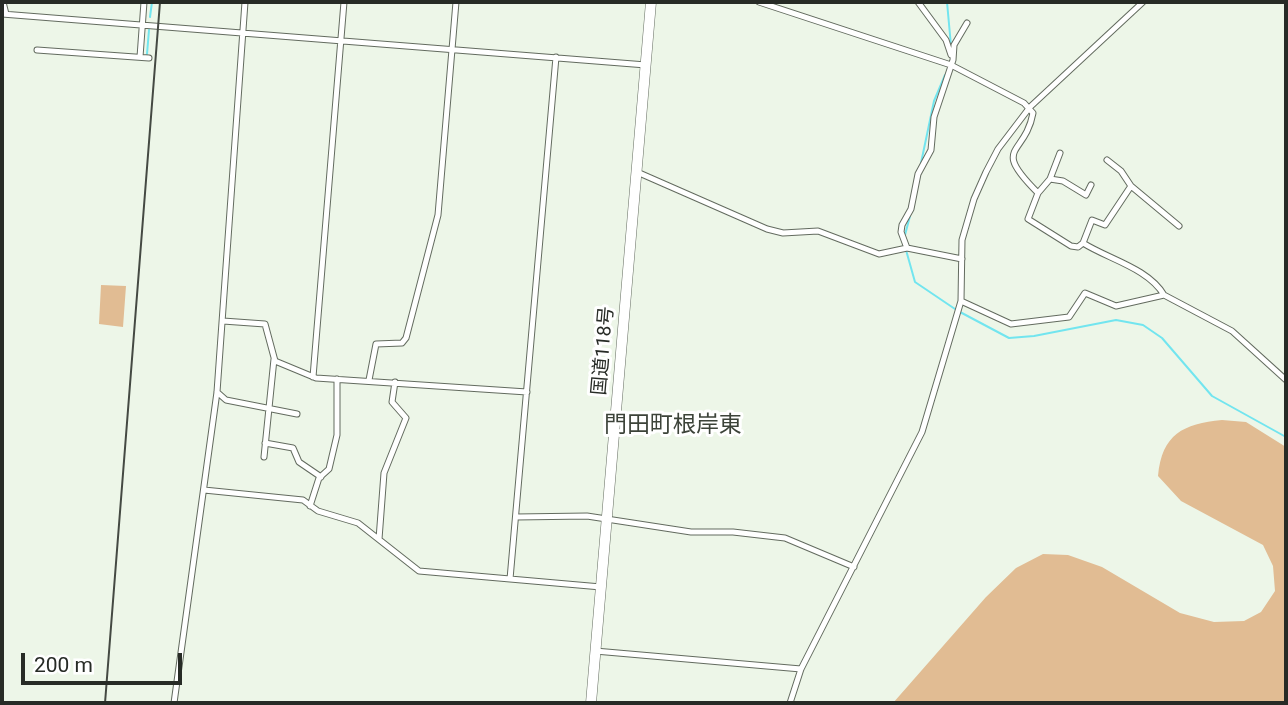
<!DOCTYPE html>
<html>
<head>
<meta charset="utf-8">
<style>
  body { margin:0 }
  #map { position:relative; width:1288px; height:705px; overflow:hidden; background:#edf6e8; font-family:Roboto,sans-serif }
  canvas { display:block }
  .frame { position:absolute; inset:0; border:4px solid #272b26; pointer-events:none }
  .scale { position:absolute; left:21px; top:653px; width:161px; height:32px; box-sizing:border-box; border:4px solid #272b26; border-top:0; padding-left:9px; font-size:21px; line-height:24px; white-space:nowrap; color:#272b26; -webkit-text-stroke:5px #fff; paint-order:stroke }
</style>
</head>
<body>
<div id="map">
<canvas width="1288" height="705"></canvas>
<div class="frame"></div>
<div class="scale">200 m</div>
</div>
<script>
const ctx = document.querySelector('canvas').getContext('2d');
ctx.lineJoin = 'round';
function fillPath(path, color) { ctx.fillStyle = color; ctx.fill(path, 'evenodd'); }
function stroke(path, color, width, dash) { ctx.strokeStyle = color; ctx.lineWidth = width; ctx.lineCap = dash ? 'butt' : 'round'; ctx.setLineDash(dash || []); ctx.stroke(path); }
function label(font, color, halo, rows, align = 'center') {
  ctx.font = font + ' Roboto,"Noto Sans JP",sans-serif'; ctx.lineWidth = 6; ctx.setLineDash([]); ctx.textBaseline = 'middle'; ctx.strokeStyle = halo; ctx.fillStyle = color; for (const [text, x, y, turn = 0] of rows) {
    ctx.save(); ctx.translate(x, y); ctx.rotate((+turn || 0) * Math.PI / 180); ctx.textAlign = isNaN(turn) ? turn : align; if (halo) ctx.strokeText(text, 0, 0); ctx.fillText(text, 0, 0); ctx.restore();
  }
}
fillPath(new Path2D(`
  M101,285L126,286L123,327L99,324Z
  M1222,420L1246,422L1286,447V703H893L986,597L1016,568L1043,554L1068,555L1102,567L1180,613L1214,622L1244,621L1261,612L1275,591L1273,566L1263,545L1181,501L1158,476C1162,434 1183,424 1222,420Z`), '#e1bc93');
stroke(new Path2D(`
  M947,2L951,46
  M150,17L152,2
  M147,54L149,30
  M921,163L934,101L945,75
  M905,235L910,216
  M906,250L915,282L955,309
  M960,312L1009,338L1034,336L1116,320L1143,325L1162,338L1212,396L1286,437`), '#72e5ef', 2);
const minor = new Path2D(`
  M3,2L6,14
  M759,2L951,65L1024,103L1033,113C1025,157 990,145 1038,193L1028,219L1071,246L1078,247L1083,243C1108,259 1148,268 1164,295L1232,331L1286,380
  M918,2L946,40L951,55
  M2,14L646,65
  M37,50L149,58
  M140,57L144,2
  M1107,160L1121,171L1131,186L1179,226
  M637,172L767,229L783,233L818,231L879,254L907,248L962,259
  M1050,179L1060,153
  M1038,193L1050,179L1063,181L1086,195L1091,185
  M1083,243L1092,220L1105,225L1131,186
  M907,248L901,232L902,225L911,209L918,174L931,150L934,117L953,60L954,45L967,23
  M961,301L1011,324L1069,317L1085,293L1116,306L1164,295
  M223,321L265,324L275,361L316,378L527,392
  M313,377L344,2
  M369,380L376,344L402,343L406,338L438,215L456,2
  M217,392L226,400L297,414
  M265,443L293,448L299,462L321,477
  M264,457L274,359
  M204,490L303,500L318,511L358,523L419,571L601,587
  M310,506L319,478L329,469L337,435V379
  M516,517L587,516L691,532H733L785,538L854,567
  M379,539L384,473L406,418L392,402L395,382
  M510,579L556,57
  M595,651L801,669
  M174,703L217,392L245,2
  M790,703L801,669L922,432L961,301L962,240L974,199L986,172L998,149L1030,107L1143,2`);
const trunk = new Path2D(`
  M591,703L651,2`);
stroke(minor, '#636b5f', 7);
stroke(trunk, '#636b5f', 11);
stroke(minor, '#fff', 5);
stroke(trunk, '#fff', 10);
stroke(new Path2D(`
  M105,703L160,2`), '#444942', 2);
label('19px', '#272b26', '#fff', [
  ["国道118号",604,351,-85]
]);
label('23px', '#3c4339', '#fff', [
  ["門田町根岸東",673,426]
]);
</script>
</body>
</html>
